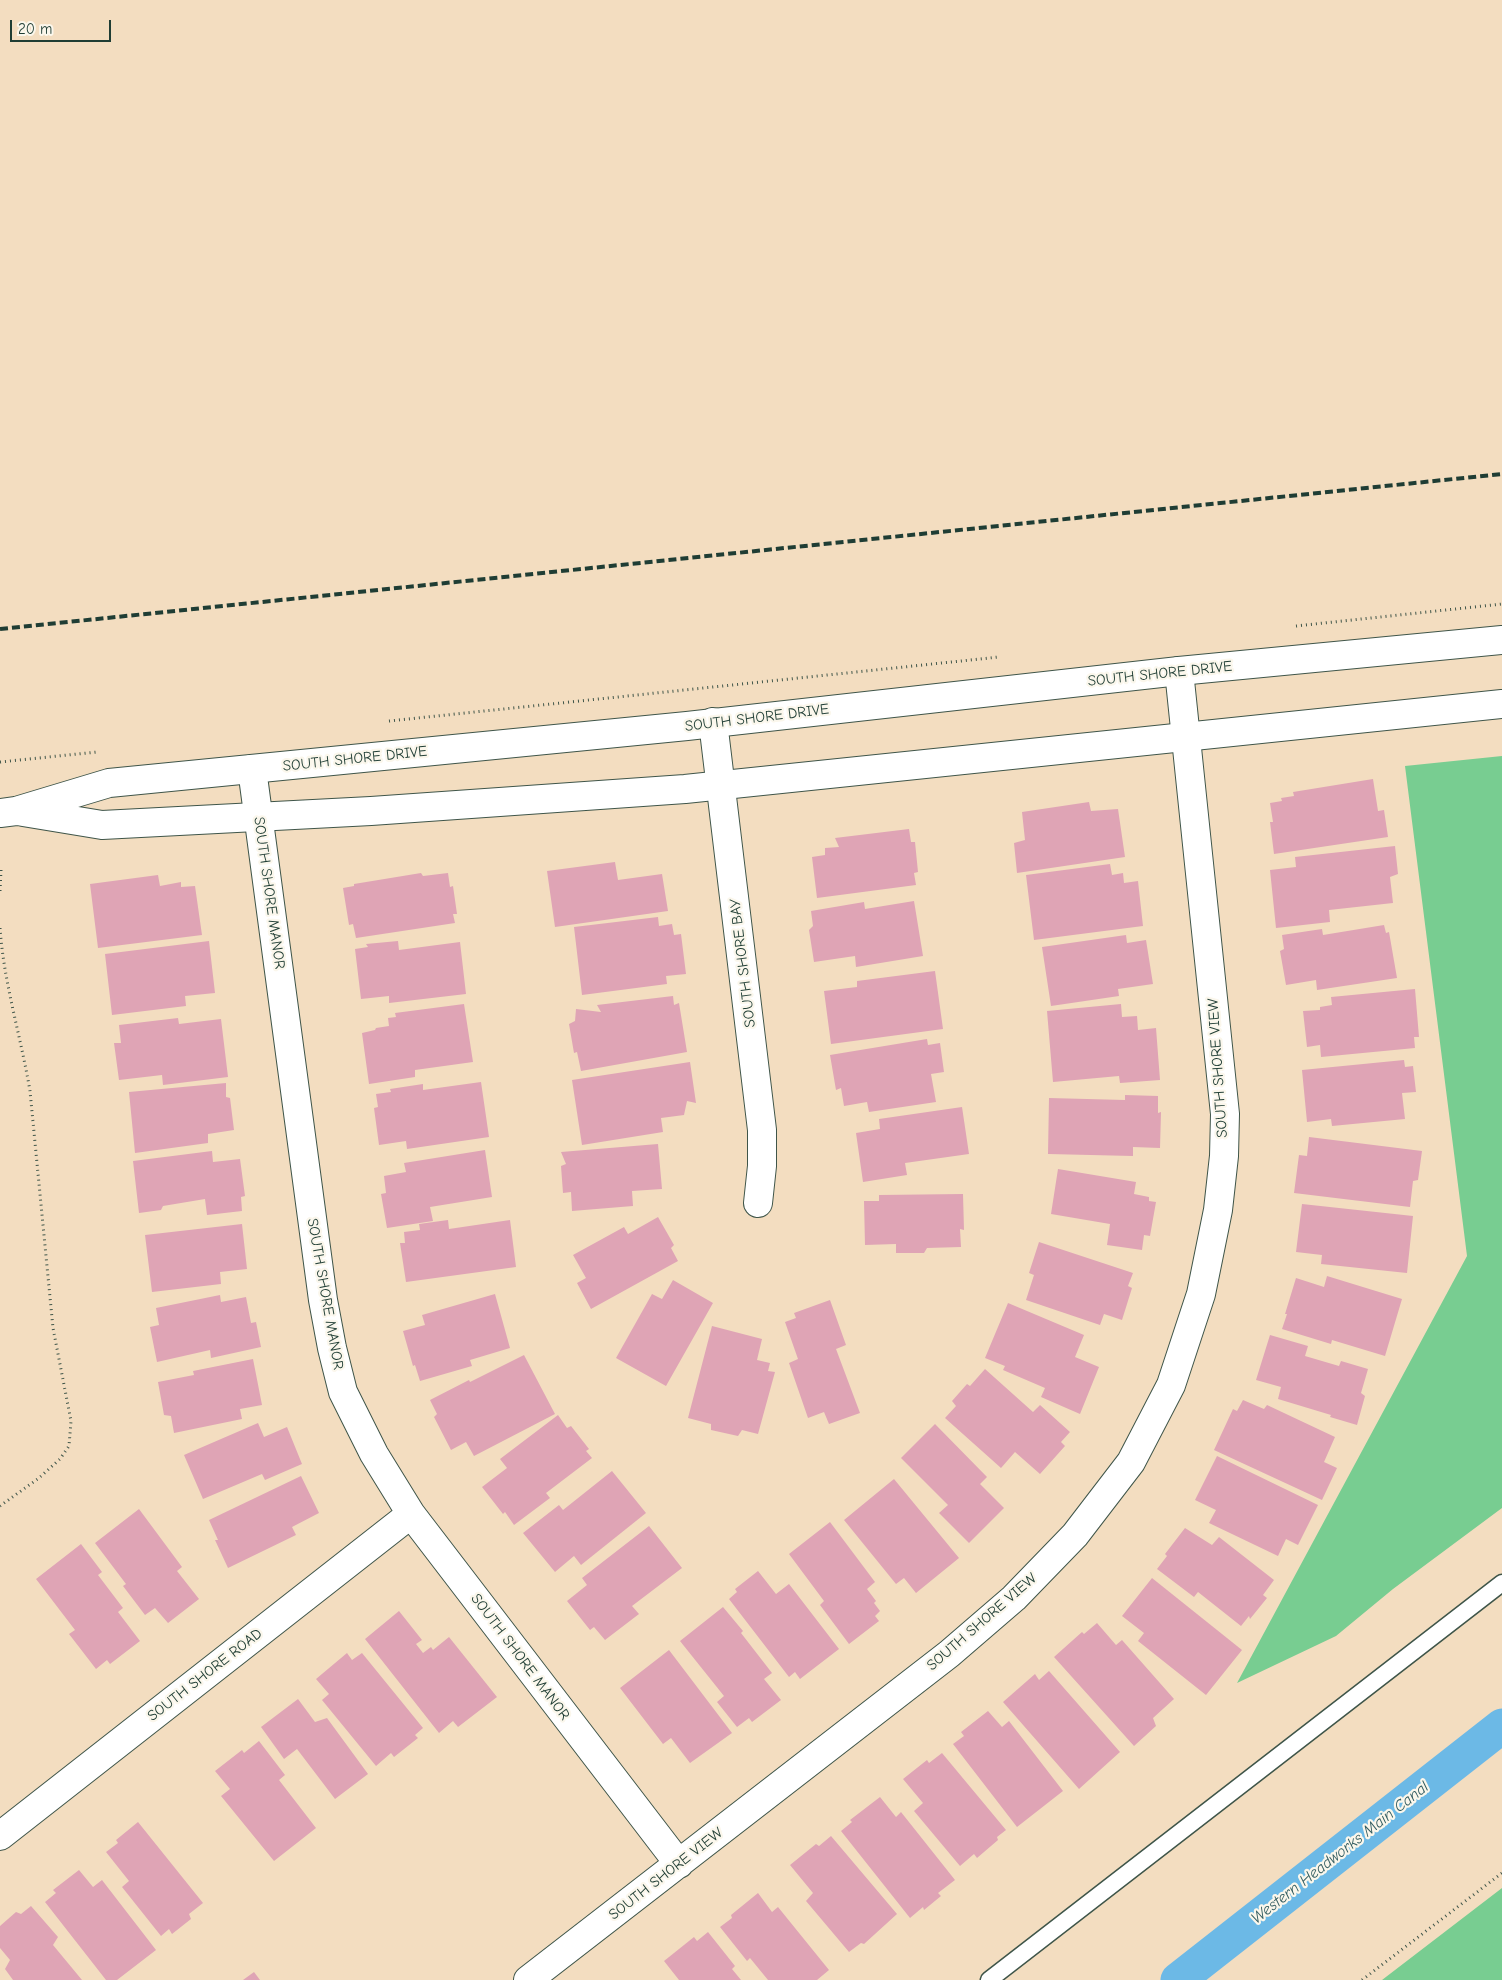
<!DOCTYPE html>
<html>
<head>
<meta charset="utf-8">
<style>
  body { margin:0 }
  #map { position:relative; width:1502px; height:1980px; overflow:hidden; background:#f3ddc0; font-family:"Comic Neue",sans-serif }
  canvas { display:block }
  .scale { position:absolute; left:10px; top:20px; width:101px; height:22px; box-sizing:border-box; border:2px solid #1f3d34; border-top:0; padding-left:6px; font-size:15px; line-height:18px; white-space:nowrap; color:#1f3d34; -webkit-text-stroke:4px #fbf7ec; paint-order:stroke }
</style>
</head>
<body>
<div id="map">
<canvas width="1502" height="1980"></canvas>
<div class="scale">20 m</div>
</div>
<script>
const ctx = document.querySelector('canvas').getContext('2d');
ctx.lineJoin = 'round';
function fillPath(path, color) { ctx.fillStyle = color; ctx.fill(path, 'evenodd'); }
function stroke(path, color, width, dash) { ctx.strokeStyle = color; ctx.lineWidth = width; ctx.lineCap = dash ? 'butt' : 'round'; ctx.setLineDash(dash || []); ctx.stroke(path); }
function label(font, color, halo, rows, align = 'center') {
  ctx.font = font + ' "Comic Neue",sans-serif'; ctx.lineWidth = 4.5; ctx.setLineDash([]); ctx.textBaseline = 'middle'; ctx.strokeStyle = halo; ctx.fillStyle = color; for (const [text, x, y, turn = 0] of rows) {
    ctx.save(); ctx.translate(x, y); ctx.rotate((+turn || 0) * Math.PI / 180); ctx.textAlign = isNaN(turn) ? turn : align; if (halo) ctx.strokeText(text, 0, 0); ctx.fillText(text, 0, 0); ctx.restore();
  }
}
fillPath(new Path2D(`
  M1502,756V1508L1393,1589L1336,1636L1237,1683L1467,1256L1405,766Z
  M1502,1888V1980H1382Z`), '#78cd91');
stroke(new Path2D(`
  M1178,1980L1502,1726`), '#6cb9e6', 35);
fillPath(new Path2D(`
  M1373,779L1378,811L1384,810L1388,837L1274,854L1270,822H1273L1270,803L1282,801L1281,798L1294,796L1293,792Z
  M1089,802L1091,811L1118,809L1125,857L1017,873L1014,843L1025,840L1022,812Z
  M909,829L911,842H915L918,872L914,873L916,885L817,898L812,857L825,855V848L839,847L835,838Z
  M1395,846L1398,874L1390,877L1393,903L1329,910L1330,922L1276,928L1270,870L1296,867L1295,857Z
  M615,862L618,880L662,874L668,911L555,927L547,871Z
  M1110,864L1112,875L1123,873L1124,883L1138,881L1143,926L1034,940L1026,875Z
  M421,873L423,876L448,873L450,887L453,886L457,914H453L455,923L356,938L353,924L349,925L343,888L354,886V884Z
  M158,875L160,886L181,882V887L195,886L202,935L98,948L90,884Z
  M914,901L923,956L856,967L855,956L814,962L809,930L813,926L811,911L864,902L865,909Z
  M658,917L659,926L672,924L674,935L681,934L686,974L666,976L667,984L582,995L574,927Z
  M1384,925L1386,933L1389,932L1397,978L1317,990L1316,980L1286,985L1280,951L1284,949L1282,935L1322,929L1323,935Z
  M1126,935L1127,943L1146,940L1153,984L1118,989L1119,996L1051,1006L1042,947Z
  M209,941L215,993L185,996L186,1006L112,1015L105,954Z
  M398,941L399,950L460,942L466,994L389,1003V996L361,999L355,949L368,947L366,944Z
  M935,971L943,1029L831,1044L824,991L857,987V981Z
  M1415,989L1419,1037H1414L1415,1048L1321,1057L1320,1045L1307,1047L1303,1011L1320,1010V1007L1332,1005L1331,997Z
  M673,996L674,1005L679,1003L687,1052L581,1071L577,1052L574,1053L569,1024L575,1021L576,1009L601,1012L597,1005Z
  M464,1004L473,1062L415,1070V1077L369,1084L362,1033L375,1030L376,1028L389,1026L388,1018L396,1017L395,1013Z
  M1121,1004L1122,1017L1137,1016L1138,1030L1156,1028L1160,1080L1120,1083L1119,1076L1053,1082L1047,1011Z
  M178,1018L179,1024L221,1019L228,1077L163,1085L162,1075L119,1080L114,1043H121L119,1025Z
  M927,1039L928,1045L940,1043L944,1072L931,1074L936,1102L869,1112L867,1102L844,1106L841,1088L836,1090L830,1055Z
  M1404,1060L1405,1067L1413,1066L1416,1092L1402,1093L1405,1119L1332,1126L1331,1119L1307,1122L1302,1070Z
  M690,1062L696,1103L687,1101L684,1115L661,1118L663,1132L582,1145L572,1080Z
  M481,1082L489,1137L407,1149L406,1141L379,1145L374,1108L378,1107L376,1094L391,1092L390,1089L423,1084V1090Z
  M226,1083V1097L230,1098L234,1130L208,1134V1143L135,1153L129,1092Z
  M1125,1095L1158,1096V1113L1161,1112L1160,1148L1133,1147V1156L1048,1154L1049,1098L1125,1100Z
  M962,1107L969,1154L905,1163L907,1175L863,1182L856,1133L880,1129L879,1119Z
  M1309,1137L1422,1151L1418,1180L1413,1181L1410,1207L1294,1193L1299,1155L1307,1156Z
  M658,1144L662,1189L632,1191L633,1206L572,1211L571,1192L563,1193L561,1166L566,1164L561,1152Z
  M485,1150L492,1197L430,1207L433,1221L387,1228L381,1194L386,1193L384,1176L406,1172L404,1163Z
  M212,1151L213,1162L240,1159L245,1196L241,1197L242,1211L207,1215L205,1199L163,1206L161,1210L139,1213L133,1161Z
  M1058,1169L1136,1182L1134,1194L1149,1197V1201L1156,1202L1150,1236L1144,1235L1142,1250L1107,1245L1110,1224L1051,1214Z
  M963,1194L964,1230L960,1229L961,1247L927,1248L924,1253H896V1244L865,1245L864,1201H879V1195Z
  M1302,1204L1413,1216L1407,1273L1321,1264L1322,1255L1296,1252Z
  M658,1217L674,1245L671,1248L678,1261L591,1309L577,1283L586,1278L573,1255L624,1227L628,1234Z
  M448,1220L449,1229L510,1220L516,1267L406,1282L400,1243H405L404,1232L420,1230L419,1224Z
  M242,1224L247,1269L220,1272L221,1284L152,1292L145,1235Z
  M1039,1242L1133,1273L1128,1286L1132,1288L1122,1320L1104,1314L1100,1325L1026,1300L1034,1275L1029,1273Z
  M1327,1276L1402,1299L1385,1356L1332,1340L1331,1344L1282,1329L1287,1314H1285L1296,1278L1324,1287Z
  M673,1280L713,1303L666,1386L616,1358L652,1294L662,1299Z
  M495,1294L510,1348L470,1360L472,1366L420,1381L415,1365L413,1366L403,1331L425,1325L422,1315Z
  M220,1295L221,1302L246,1297L251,1323L256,1322L261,1347L211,1358L210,1350L157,1362L150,1327L159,1325L156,1308Z
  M830,1300L846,1345L836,1349L860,1413L829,1424L824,1412L808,1418L789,1363L798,1359L785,1322L796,1318L794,1313Z
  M1008,1303L1084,1335L1075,1357L1099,1367L1080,1414L1041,1397L1045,1388L1003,1370L1005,1366L985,1358Z
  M712,1326L762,1339L757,1360L770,1363L768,1371L775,1372L758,1434L742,1430L738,1436L711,1430V1424L688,1418Z
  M1270,1335L1308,1346L1305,1356L1339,1366L1341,1361L1368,1369L1361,1393L1365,1396L1357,1425L1330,1417L1331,1415L1278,1399L1281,1387L1256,1380Z
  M524,1355L555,1414L474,1456L466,1442L451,1450L434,1417L437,1414L430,1400L469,1380L470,1382Z
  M253,1359L262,1405L240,1409L242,1419L174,1433L171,1416L164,1415L158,1382L194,1375L193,1371Z
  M985,1369L1033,1412L1040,1405L1070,1432L1061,1442L1065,1446L1040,1474L1015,1452L1001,1468L945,1418L956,1406L952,1401L967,1384L970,1386Z
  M1243,1400L1264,1409L1267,1405L1335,1437L1324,1462L1337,1468L1322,1500L1214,1450L1233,1409L1237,1411Z
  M558,1415L567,1428L571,1426L589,1449L586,1451L592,1458L546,1493L550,1498L514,1525L505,1512L503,1514L482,1487L507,1468L500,1459Z
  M258,1423L264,1437L287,1427L302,1464L265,1480L262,1474L203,1499L184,1455Z
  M935,1424L987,1477L980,1484L1004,1508L969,1543L939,1513L948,1505L901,1458Z
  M1217,1456L1318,1505L1298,1545L1286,1539L1278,1556L1209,1523L1216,1510L1195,1500Z
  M612,1471L646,1513L581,1565L574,1556L555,1572L523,1533L559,1505L563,1510Z
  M301,1476L319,1513L292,1527L296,1535L228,1568L215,1540H218L209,1520Z
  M894,1479L959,1558L916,1593L904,1578L896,1584L844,1520Z
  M139,1509L182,1567L177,1571L199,1599L168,1623L155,1608L145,1615L123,1586L126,1584L95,1543Z
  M830,1522L875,1582L867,1589L876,1601L874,1603L880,1611L875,1616L879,1621L849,1644L820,1605L824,1601L789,1554Z
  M649,1526L682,1568L632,1606L639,1614L605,1640L594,1627L590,1630L567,1601L587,1585L582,1578Z
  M1185,1528L1212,1545L1219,1537L1274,1580L1263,1595L1267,1598L1250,1619L1249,1616L1241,1626L1198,1592L1194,1597L1157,1569L1167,1556L1165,1554Z
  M81,1544L102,1572L98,1575L123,1608L118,1612L140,1641L110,1664L107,1660L96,1669L69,1634L75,1630L36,1579Z
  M758,1571L776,1594L789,1584L839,1649L800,1679L795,1672L789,1677L729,1599L737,1592L735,1589Z
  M1152,1578L1242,1650L1206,1695L1138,1641L1144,1633L1122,1616Z
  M723,1607L743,1631L741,1633L772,1673L764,1679L781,1700L752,1722L749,1718L737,1727L717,1702L724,1696L680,1641Z
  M399,1611L422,1640L416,1644L423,1653L431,1647L433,1650L449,1637L497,1697L458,1727L453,1721L439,1733L365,1639Z
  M1097,1623L1116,1645L1122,1640L1174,1699L1153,1718L1156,1726L1134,1746L1054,1657L1082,1632L1084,1634Z
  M669,1650L732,1733L690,1763L671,1738L663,1744L620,1688Z
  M347,1653L352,1660L362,1653L423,1728L415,1735L418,1738L394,1757L391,1753L376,1766L322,1700L329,1694L316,1679Z
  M1049,1671L1120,1752L1079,1789L1003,1702L1035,1674L1039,1680Z
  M298,1699L315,1722L327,1718L368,1774L335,1799L297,1749L284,1759L261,1727Z
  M988,1711L1002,1727L1009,1721L1063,1791L1017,1827L953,1744L964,1736L961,1732Z
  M259,1741L285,1775L279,1780L316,1828L274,1861L221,1796L230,1789L215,1771L242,1750L244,1753Z
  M942,1753L1006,1830L997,1837L998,1840L977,1858L974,1854L960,1866L914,1811L923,1803L903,1779L927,1760L929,1763Z
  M880,1797L896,1817L901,1812L955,1880L938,1893L941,1896L924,1910L923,1907L910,1918L841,1831L852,1822L850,1820Z
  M138,1822L203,1903L189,1914L191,1919L172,1934L169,1929L161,1936L122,1887L129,1881L106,1852L118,1843L116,1840Z
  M831,1836L897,1914L864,1944L861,1943L849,1952L806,1901L813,1893L790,1865L816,1844L819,1846Z
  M79,1870L93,1887L102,1880L156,1950L117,1980H106L45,1902L56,1893L53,1890Z
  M758,1893L772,1912L778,1907L829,1970L817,1980H768L750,1958L747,1961L720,1927L732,1918L731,1915Z
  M31,1906L58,1937L53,1945L82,1980H13L5,1969L10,1960L0,1948V1926L16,1912L21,1914Z
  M708,1932L735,1966L732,1969L741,1980H679L664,1961L694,1937L697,1941Z
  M254,1972L260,1980H243Z`), '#dfa4b5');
const service = new Path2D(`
  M989,1980L1502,1583`);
const minor = new Path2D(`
  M713,722L762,1130V1166L758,1203
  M252,769L323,1300L332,1348L343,1392L374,1454L411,1514L679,1864
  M0,1836L411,1514
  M528,1980L949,1654L1014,1598L1075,1535L1131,1462L1171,1385L1201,1294L1218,1210L1224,1156L1225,1114L1179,671`);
const tertiary = new Path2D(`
  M23,812L102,825L371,811L685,789L1502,704
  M0,813L16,811L109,783L687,726L1179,671L1502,640`);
stroke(service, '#3f5549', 19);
stroke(minor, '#3f5549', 30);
stroke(tertiary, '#3f5549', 30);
stroke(new Path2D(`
  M1296,626L1502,604
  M389,721L999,657
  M0,762L97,752
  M0,891L1,870
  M0,928C4,984 21,1037 30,1091L53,1328L71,1421L69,1446L60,1459L39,1478L0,1506
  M1362,1980L1502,1873`), '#3f5549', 3, [1, 4]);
stroke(service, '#fff', 16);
stroke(minor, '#fff', 28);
stroke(tertiary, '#fff', 28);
stroke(new Path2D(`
  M0,629L1502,474`), '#1f3d34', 4, [8, 4]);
label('15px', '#1f3d34', '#fbf7ec', [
  ["SOUTH SHORE DRIVE",1160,674,-6],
  ["SOUTH SHORE DRIVE",757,718,-7],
  ["SOUTH SHORE DRIVE",355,759,-6],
  ["SOUTH SHORE MANOR",269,893,82],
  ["SOUTH SHORE BAY",743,963,-97],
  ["SOUTH SHORE VIEW",1218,1068,-94],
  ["SOUTH SHORE MANOR",325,1294,80],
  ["SOUTH SHORE VIEW",982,1622,-41],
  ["SOUTH SHORE MANOR",520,1657,53],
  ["SOUTH SHORE ROAD",205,1675,-38],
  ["SOUTH SHORE VIEW",666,1874,-38]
]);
label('italic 16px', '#325c60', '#fbf7ec', [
  ["Western Headworks Main Canal",1340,1853,-38]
]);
</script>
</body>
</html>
